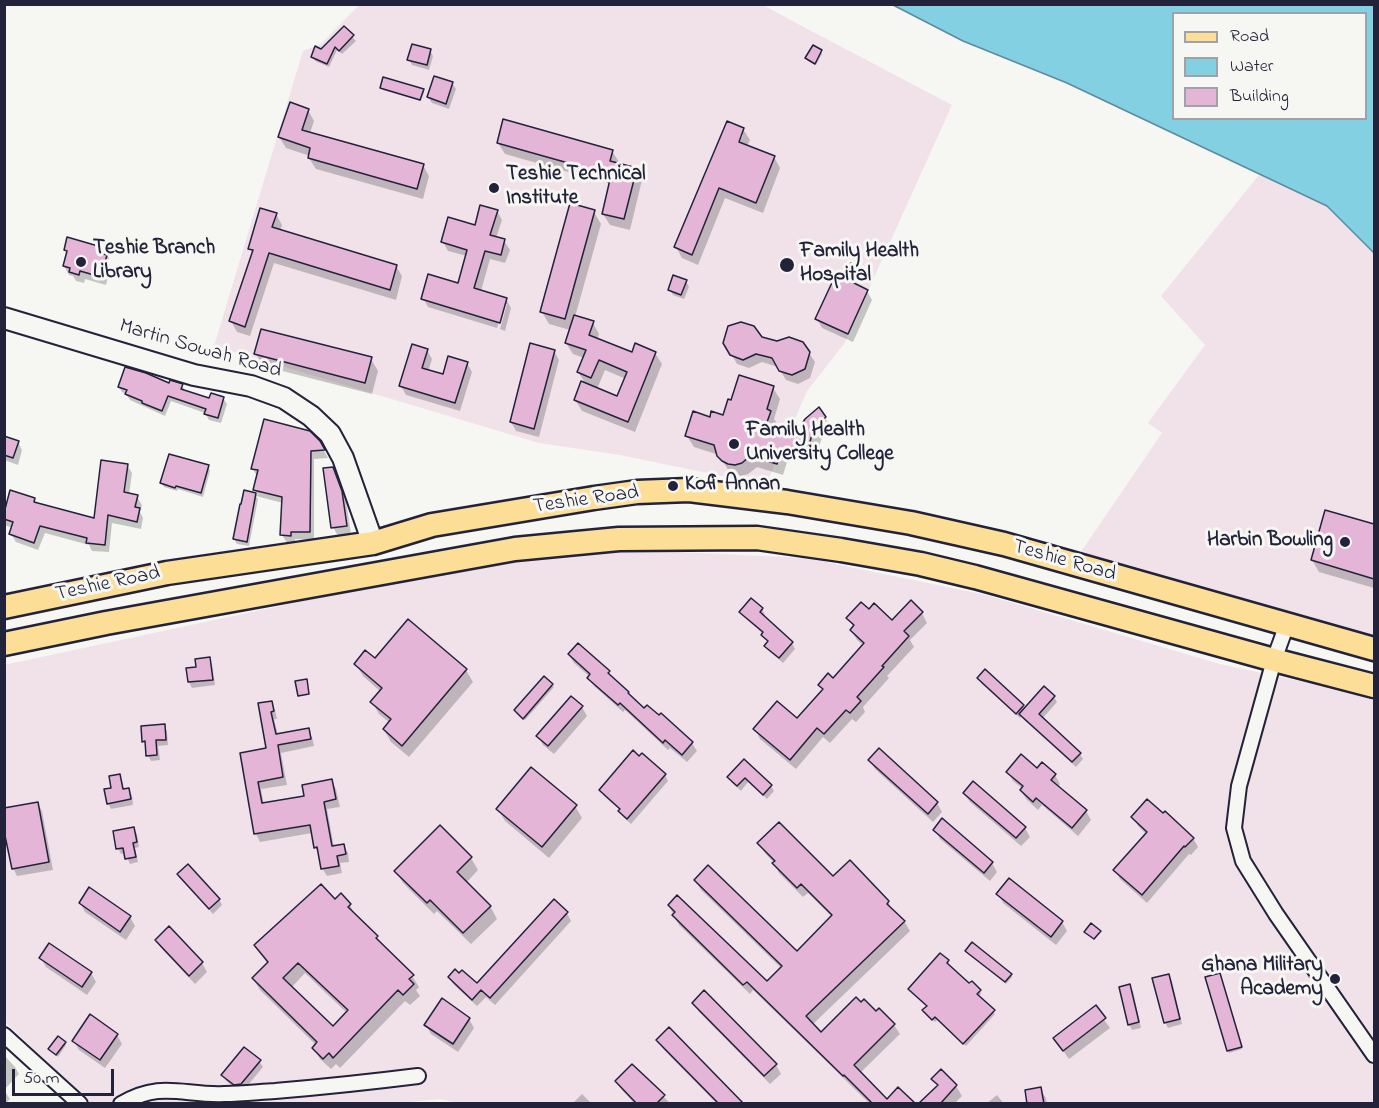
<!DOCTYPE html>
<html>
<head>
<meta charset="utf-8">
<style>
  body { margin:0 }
  #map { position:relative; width:1379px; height:1108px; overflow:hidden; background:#f6f6f2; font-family:"Indie Flower",sans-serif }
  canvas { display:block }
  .frame { position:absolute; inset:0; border:6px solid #22223b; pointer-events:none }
  .legend { position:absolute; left:1172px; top:12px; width:195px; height:108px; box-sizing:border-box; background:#f6f6f2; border:2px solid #a1a1a9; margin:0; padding:8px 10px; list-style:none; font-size:18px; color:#22223b }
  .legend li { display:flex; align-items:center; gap:12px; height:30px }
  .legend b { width:30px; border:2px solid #a1a1a9 }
  .scale { position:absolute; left:12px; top:1069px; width:102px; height:27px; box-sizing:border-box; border:3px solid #22223b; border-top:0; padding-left:8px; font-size:18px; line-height:21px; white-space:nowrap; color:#22223b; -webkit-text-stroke:4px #f6f6f2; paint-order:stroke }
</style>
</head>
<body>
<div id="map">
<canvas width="1379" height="1108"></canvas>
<div class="frame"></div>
<ul class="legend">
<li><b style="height:8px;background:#fdde96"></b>Road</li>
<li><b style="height:16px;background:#83d0e2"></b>Water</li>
<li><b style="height:16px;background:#e4b5d7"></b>Building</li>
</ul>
<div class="scale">50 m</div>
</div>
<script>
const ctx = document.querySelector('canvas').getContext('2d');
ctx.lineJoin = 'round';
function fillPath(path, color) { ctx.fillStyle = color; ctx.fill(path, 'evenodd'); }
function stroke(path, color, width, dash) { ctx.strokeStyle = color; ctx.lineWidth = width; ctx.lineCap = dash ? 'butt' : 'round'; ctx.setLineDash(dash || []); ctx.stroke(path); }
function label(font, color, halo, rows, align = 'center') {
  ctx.font = font + ' "Indie Flower",sans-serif'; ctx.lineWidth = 6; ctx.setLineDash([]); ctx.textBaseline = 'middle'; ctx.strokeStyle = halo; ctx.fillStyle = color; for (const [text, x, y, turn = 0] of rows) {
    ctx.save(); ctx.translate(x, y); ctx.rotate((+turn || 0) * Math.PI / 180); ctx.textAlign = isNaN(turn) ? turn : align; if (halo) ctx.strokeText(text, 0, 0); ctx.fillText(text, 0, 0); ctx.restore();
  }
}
fillPath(new Path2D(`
  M359,5H763L798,24L952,105L844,344L807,391L766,485L620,455L539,443L214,346L303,51L322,43Z
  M1259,175L1327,206L1374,253V638L1076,559L1162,433L1148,423L1205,345L1161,296Z
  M587,552H679L806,558L986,595L1220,664L1374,697V1103L463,1104L440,1099L389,1104L91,1103L5,1022L4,665L471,565Z`), '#f1e2ea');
const water = new Path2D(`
  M893,5H1374V253L1327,206L1067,83L963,41ZM1174,14H1366V118H1174Z`);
fillPath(water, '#83d0e2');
stroke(water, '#5c8a9f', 1.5);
fillPath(new Path2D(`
  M344,28L356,41L342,54L337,50L329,67L315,61L313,56L321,51Z
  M430,51L433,56L429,70L412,65L409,59Z
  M821,51L822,54L816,65L808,61L807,58Z
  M452,83L456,89L449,109L432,103L428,97Z
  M382,88L423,90L424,92L421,101L383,90Z
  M308,110L314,121L310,133L423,165L429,176L423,199L316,169L309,158L310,156L286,148L279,137Z
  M728,123L743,129L750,140L747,146L774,157L780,168L763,213L725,198L698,265L682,258L676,247ZM740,135H743L737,149L735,148Z
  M498,143L612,151L619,162L618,164L636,169L642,180L630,230L610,225L603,214L611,184L505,154Z
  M497,211L502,220L496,238L504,241L510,250L505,263L490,259L481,291L506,299L511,308L505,331L500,329L507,304H504L497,328L428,307L423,298L459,285L467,256L448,251L443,242L476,227Z
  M594,212L601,224L575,317L593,323L599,334L597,340L632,354L655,353L662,364L635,432L582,411L575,400L586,384L578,372L584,358L573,354L566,343L570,330L549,324L542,312ZM605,370L626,379L618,398L597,389Z
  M276,214L282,225L280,231L396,266L402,276L396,300L274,263L250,336L237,332L231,321L253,254L250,249Z
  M104,249L109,258L108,261L111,266L106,285L85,279L84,283L76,281L73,276L69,275L64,266L68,253L66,250Z
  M686,281L689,287L684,299L673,295L670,290Z
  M867,291L872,300L853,342L822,328L817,319Z
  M761,338L809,353L815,362L810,378L798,384L786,380L778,367L762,362L749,368L737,364L725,343Z
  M427,350L432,359L428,372L444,376L467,363L472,372L460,411L406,395L401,386Z
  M554,351L559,360L539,437L516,431L511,422Z
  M256,354L371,359L378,371L372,394L263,366Z
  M169,385H182L185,391L210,400L223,398L227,404L221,423L209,420L205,413L171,401L165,416L130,400L126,394L122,392L119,387Z
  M773,388L780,399L774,419L777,423L775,429L797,436L819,409L825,418L832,429L822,438L815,458L788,459L783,475L757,467L748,474L742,476L736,475L730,473L719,455L694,447L687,436L711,418L724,417Z
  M4,438L18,442L22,450L18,465L4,460Z
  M319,442L328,458L314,459V540L295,539V543H287L282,535L283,503L256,496L258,499L249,546L237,544L234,539L245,492L258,495L255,489L257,476L252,468Z
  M127,465L132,473L129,495L137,497L142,505L140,512L143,518L141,529L112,523L109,552L92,551L89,545L45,533L38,550L16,542L11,534L13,528L4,525V501L8,503L34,500L37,505L95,520Z
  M208,466L210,471L203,497L178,489L177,491L164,487L161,482Z
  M333,469L338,478L346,501L351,534L338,536L333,527Z
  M1326,512L1374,526V588L1319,572L1312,560Z
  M762,609L765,615L763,617L792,643L795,649L783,663L769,651L766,646L769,643L766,640L763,634L744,617L741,612Z
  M869,611L892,622L922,613L927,623L910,640L914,647L887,676L889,678L863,707L865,712L856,722L852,719L830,743L823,737L796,769L760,739L755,729L797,720L823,691L820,685L833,680L864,646L857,640L851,630L854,628L848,618Z
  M569,655L608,672L612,679L644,710L659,717L661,715L692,743L697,751L687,762L670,748L668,750L625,710L623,712L594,686L589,678L590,677L574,663Z
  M209,659L212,664L215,685L192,688L189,682L188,670L198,668Z
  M375,660L466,670L473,682L409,757L391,742L384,730L390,723L379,714L372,702L381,692L363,676L356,664Z
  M979,678L1023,706L1025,710L1054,697L1057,702L1042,719L1080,754L1083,759L1076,767L1024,720L1022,716L1020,718L982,684Z
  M552,685L554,687L525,720L517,713Z
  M271,702L275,710L277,719H274L278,735L308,730L312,737L314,746L281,753L287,785L261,789L264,805L306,797L332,781L336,789L340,807L327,809L334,847L343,845L348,853L349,862L340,863L342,873L327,876L322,868L320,856L315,847L312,833L260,842L256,834L241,754L268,750Z
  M582,707L587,716L554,754L543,745L538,736Z
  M164,726L167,731L168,745L158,746L160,760L151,761L148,755L147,747L144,741Z
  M879,751L937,803L942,812L933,822L875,769L870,761Z
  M744,761L771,786L774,791L767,799L748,782L741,791L732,783L729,777Z
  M1038,770L1055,775L1060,784L1058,787L1086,811L1091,820L1078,836L1042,805L1038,810L1027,800L1021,791L1023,789L1013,781L1008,772Z
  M665,775L668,781L631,824L623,817L621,811L604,796L601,790Z
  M119,776L122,781L124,790H128L132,795L133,805L111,809L108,803Z
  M964,793L1025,828L1030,837L1021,846L970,802Z
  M38,804L42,811L53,870L17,876L13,868Z
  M575,806L582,818L549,858L505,821L498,809Z
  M1133,817L1193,838L1198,847L1191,855L1189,854L1147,903L1120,879L1115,870L1146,834L1138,826Z
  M440,827L471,858L478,870L466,883L490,906L497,919L471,944L437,911L434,914L403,883L396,871Z
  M133,829L137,834L139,847L135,848L138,862L130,864L125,853L121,854L118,848Z
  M935,830L992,863L997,872L990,881L940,839Z
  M759,843L833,878L888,902L894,913L904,921L910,931L812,1025L821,1034L876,1013L894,1025L900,1034L860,1073L887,1101L915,1104H870L753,990L750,994L679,925L669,906L767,984L782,969L701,890L695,880L797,953L832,917L808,893L803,897L779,873L774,863L765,853Z
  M178,875L219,899L222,905L213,914L182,880Z
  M998,894L1062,922L1067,931L1056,945L1003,903Z
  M335,901L350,905L356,917L377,937L383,947L412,976L419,987L416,990L420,996L410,1005L405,1001L340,1068L336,1064L331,1069L320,1059L314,1048L316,1045L260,990L253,979L268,964L256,946ZM305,973L347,1013L333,1028L291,988Z
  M80,903L130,917L135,926L126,940L85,912Z
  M567,913L571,921L495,1005L486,997L477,1006L454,985L449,978L477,985Z
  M169,928L202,963L207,972L195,984L162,949L156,940Z
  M968,953L1011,974L1012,977L1006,984Z
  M41,958L91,973L96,982L87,995L46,967Z
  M947,961L949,965L948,966L969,986L980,991L981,994L978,997L995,1014L966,1046L937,1020L935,1022L926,1014L924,1011L928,1007L912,992Z
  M1168,976L1172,981L1182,1024L1168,1028L1165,1022Z
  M1221,977L1242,1049L1229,1053L1207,978Z
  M1129,986L1133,991L1141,1028L1132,1030L1129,1024Z
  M694,1003L776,1065L781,1074L770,1084L699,1012Z
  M1095,1007L1110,1028L1069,1059L1055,1039Z
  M469,1019L474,1028L458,1052L431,1034L426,1025Z
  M117,1035L122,1044L105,1068L79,1050L74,1041Z
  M658,1040L741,1104H717L663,1049Z
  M65,1043L66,1045L58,1057L49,1049Z
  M4,1055L15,1067L19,1074L4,1090Z
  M259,1061L263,1067L244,1090H238L226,1081L223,1075Z
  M632,1066L671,1104H635L622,1090L617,1082Z
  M941,1071L956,1086L962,1096L954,1104H921L938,1087L933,1079Z
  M1040,1089L1046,1098L1047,1104H1029Z
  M4,1090L10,1099L5,1104H4Z
  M582,1094L592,1104H572Z
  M997,1095L1004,1104H986Z`), '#0003');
const building = new Path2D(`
  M344,26L354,35L339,51L335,47L327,64L311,57L315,46L321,49Z
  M412,44L431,49L427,65L407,60Z
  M813,45L822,50L815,64L805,58Z
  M434,76L453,82L446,104L427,97Z
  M383,77L424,89L420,100L380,88Z
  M290,102L309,109L302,130L424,164L417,189L308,158L310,148L278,137Z
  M503,119L613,150L610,161L637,168L624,219L602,214L611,175L497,143Z
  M727,121L744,128L739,142L775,156L756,203L719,188L692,255L674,247Z
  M570,203L595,210L565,319L540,312Z
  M480,205L498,210L490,235L505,239L501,255L485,251L474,288L507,298L500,323L421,299L428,274L458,283L467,250L441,242L448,217L475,225Z
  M260,208L277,213L272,227L397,265L390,290L269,253L245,327L229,321L253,250L248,249Z
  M67,237L105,248L103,254L107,255L101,277L80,271L79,275L69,272L70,268L63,266L67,251L64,250Z
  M836,274L868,290L848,334L815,319Z
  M673,275L687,280L681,295L668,290Z
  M574,315L594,321L589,335L632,352L635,343L656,352L628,422L574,400L581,381L617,396L627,372L599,360L591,378L577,372L586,350L565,343Z
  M741,322L754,326L762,337L777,341L789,337L803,342L810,352L805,369L792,375L779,371L772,358L756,354L743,360L730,355L723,343L728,326Z
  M261,329L372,357L365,383L254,354Z
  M530,343L555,350L534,429L510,422Z
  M412,344L428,349L422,368L443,374L448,356L468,362L455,403L399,386Z
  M125,367L146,373L169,383L170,380L183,384L181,389L209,398L211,393L224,397L218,418L204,414L206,409L168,396L162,411L142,403V401L125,394L127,390L118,387Z
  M739,375L774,386L767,409L771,411L766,425L796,434L805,419L819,407L826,417L816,426L811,438L809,446L782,448L777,464L750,456L742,463L735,465L728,464L722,461L717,456L714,445L685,436L693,411L710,417L711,411L723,415L728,399L731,400Z
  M264,419L310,431L320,441L325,450L311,451L310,532H291V536L280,535L282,497L253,490L258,470L251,469Z
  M4,436L19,441L13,458L4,455Z
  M169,454L209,465L201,493L176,486L175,488L160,483Z
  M101,460L128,464L124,492L138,495L135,507L140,508L137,522L108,515L105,545L86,543L87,538L40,526L34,543L9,534L13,522L4,519V513L10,490L35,498L34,502L94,518Z
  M333,467L342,491L347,526L331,528L323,468Z
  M244,490L256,493L247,542L233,539L240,504H241Z
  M1325,510L1374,524V579L1311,560Z
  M751,598L763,608L760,612L793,642L779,658L764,646L768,641L761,635L763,632L739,612Z
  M911,600L923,612L904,631L909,636L882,666L884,667L857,697L861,701L850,713L846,710L824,734L817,728L790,760L753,729L777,701L797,718L823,689L818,685L828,673L833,678L864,643L850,630L854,625L846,618L861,602L869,609L874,603L892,620Z
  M408,619L467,669L402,746L383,729L391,719L370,702L382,688L354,664L365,650L375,658Z
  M578,643L610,671L608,673L629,692L628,693L644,708L647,705L659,715L661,713L693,742L682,755L665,740L663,743L620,703L618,705L587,678L590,674L568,654Z
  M210,657L213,680L188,682L186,668L196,667L195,659Z
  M985,669L1024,705L1016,714L977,678Z
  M544,676L553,684L523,719L514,710Z
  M307,679L309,694L298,696L295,681Z
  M1044,686L1055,696L1039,714L1081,753L1072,762L1019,714Z
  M571,696L583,706L548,746L536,736Z
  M272,701L274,711L271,712L276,734L309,728L311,739L278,745L283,777L258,782L262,803L304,796L302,785L332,779L336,799L324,802L332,846L344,844L346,854L337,856L339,866L321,869L317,847L314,848L310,825L254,834L240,753L266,748L258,703Z
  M165,724L166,740H156L157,755L146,756L145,741L142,742L141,726Z
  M879,748L938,802L928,814L868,760Z
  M633,750L639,756L642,753L666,774L627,819L618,811L620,809L599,790Z
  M1021,754L1037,768L1042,762L1056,774L1051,780L1087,810L1072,828L1036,798L1033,802L1020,790L1023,786L1006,772Z
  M744,759L772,785L763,795L745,778L737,786L727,777Z
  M531,767L577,805L542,847L496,809Z
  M120,774L123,789L129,788L131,799L107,804L104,789L111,788L109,776Z
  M973,781L1026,827L1016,838L963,793Z
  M1147,799L1163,813L1165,811L1194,838L1185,847L1184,846L1142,895L1113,870L1147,832L1131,817Z
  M38,802L49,862L12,869L4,831V808Z
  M942,818L993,862L984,873L933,830Z
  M779,822L833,876L850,860L889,901L887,904L905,921L806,1016L821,1032L856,997L861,1002L864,999L876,1011L879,1008L895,1024L854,1065L887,1099L898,1087L916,1104H873L844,1075L843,1076L747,982L743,985L672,915L675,912L668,905L677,895L767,981L782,966L694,880L708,865L797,951L832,915L801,884L797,888L772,863L775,861L757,843Z
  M440,825L472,857L457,872L491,906L463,933L430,900L427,903L394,871Z
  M134,827L137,842L133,843L136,857L125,859L123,848L116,849L113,831Z
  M188,864L220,899L209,909L177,874Z
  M1009,878L1063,921L1051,937L996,894Z
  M321,884L335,899L341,893L351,904L348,907L378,936L376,938L414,975L409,979L414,984L403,995L398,990L333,1058L329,1053L323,1059L312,1048L317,1042L252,978L268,962L254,945ZM298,963L348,1010L333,1026L283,978Z
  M89,887L131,916L120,932L79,903Z
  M554,899L568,912L490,998L481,990L472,1000L448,977L455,969L459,973L462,970L477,983Z
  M1091,923L1101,931L1094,939L1084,932Z
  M169,926L203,962L189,976L155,940Z
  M972,942L1012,974L1005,982L965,951Z
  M49,943L92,972L82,987L39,958Z
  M940,953L949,960L947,963L969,983L972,981L981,990L977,994L995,1010L963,1044L935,1017L932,1020L922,1010L927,1006L908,989Z
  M1220,973L1242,1047L1227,1051L1205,977Z
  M1169,974L1180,1019L1164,1023L1152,978Z
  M1130,984L1139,1022L1128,1025L1119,987Z
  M704,990L777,1064L764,1076L692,1003Z
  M442,998L470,1018L453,1044L424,1025Z
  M1096,1005L1106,1018L1063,1051L1053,1038Z
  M90,1014L118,1034L100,1060L72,1041Z
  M669,1027L744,1104H719L656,1040Z
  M58,1036L66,1042L56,1055L48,1049Z
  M244,1047L261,1060L241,1084L234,1085L221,1075Z
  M632,1064L665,1095L656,1104H637L615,1081Z
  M941,1069L957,1085L940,1104H918L938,1085L931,1079Z
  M1041,1087L1044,1104H1027L1025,1090Z`);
fillPath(building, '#e4b5d7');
stroke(building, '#22223b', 1.5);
const street = new Path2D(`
  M1287,624L1274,660L1239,786L1234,828L1243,861L1276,914L1374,1055
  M4,1035L80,1104
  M121,1104C162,1080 183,1096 225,1094C241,1094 258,1092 275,1091C323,1087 370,1082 418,1076`);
const secondary = new Path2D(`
  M4,318L194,375L251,386L284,398L311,416L330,434L343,458L373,543`);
const primary = new Path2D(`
  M4,607L167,573L373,543L432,525L594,498L637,492L689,490L787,502L911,523L1004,544L1374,649
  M4,644L106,623L515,549L619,539L757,538L841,550L921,564L975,577L1274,660L1374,686`);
stroke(street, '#22223b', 18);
stroke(secondary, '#22223b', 24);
stroke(primary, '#22223b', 27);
stroke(street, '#f6f6f2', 14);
stroke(secondary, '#f6f6f2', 20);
stroke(primary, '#fdde96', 22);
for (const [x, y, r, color] of [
  [494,188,6,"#22223b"],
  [81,262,6,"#22223b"],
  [787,265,8,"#22223b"],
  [734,444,6,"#22223b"],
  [673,486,6,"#22223b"],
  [1345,542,6,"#22223b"],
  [1335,979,6,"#22223b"]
]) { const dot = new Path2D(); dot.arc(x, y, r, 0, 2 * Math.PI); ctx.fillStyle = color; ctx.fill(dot); stroke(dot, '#f6f6f2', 2); }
label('bold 21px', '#22223b', '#f6f6f2', [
  ["Teshie Technical",506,176],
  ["Institute",506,200],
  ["Teshie Branch",93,250],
  ["Library",93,274],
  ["Family Health",800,253],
  ["Hospital",800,277],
  ["Family Health",746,432],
  ["University College",746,456],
  ["Kofi Annan",685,486],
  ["Harbin Bowling",1333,542,"right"],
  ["Ghana Military",1323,967,"right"],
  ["Academy",1323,991,"right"]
], 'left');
label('21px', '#22223b', '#f6f6f2', [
  ["Martin Sowah Road",200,350,16],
  ["Teshie Road",586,501,-8],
  ["Teshie Road",1064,562,16],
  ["Teshie Road",108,585,-12]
]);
</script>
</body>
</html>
